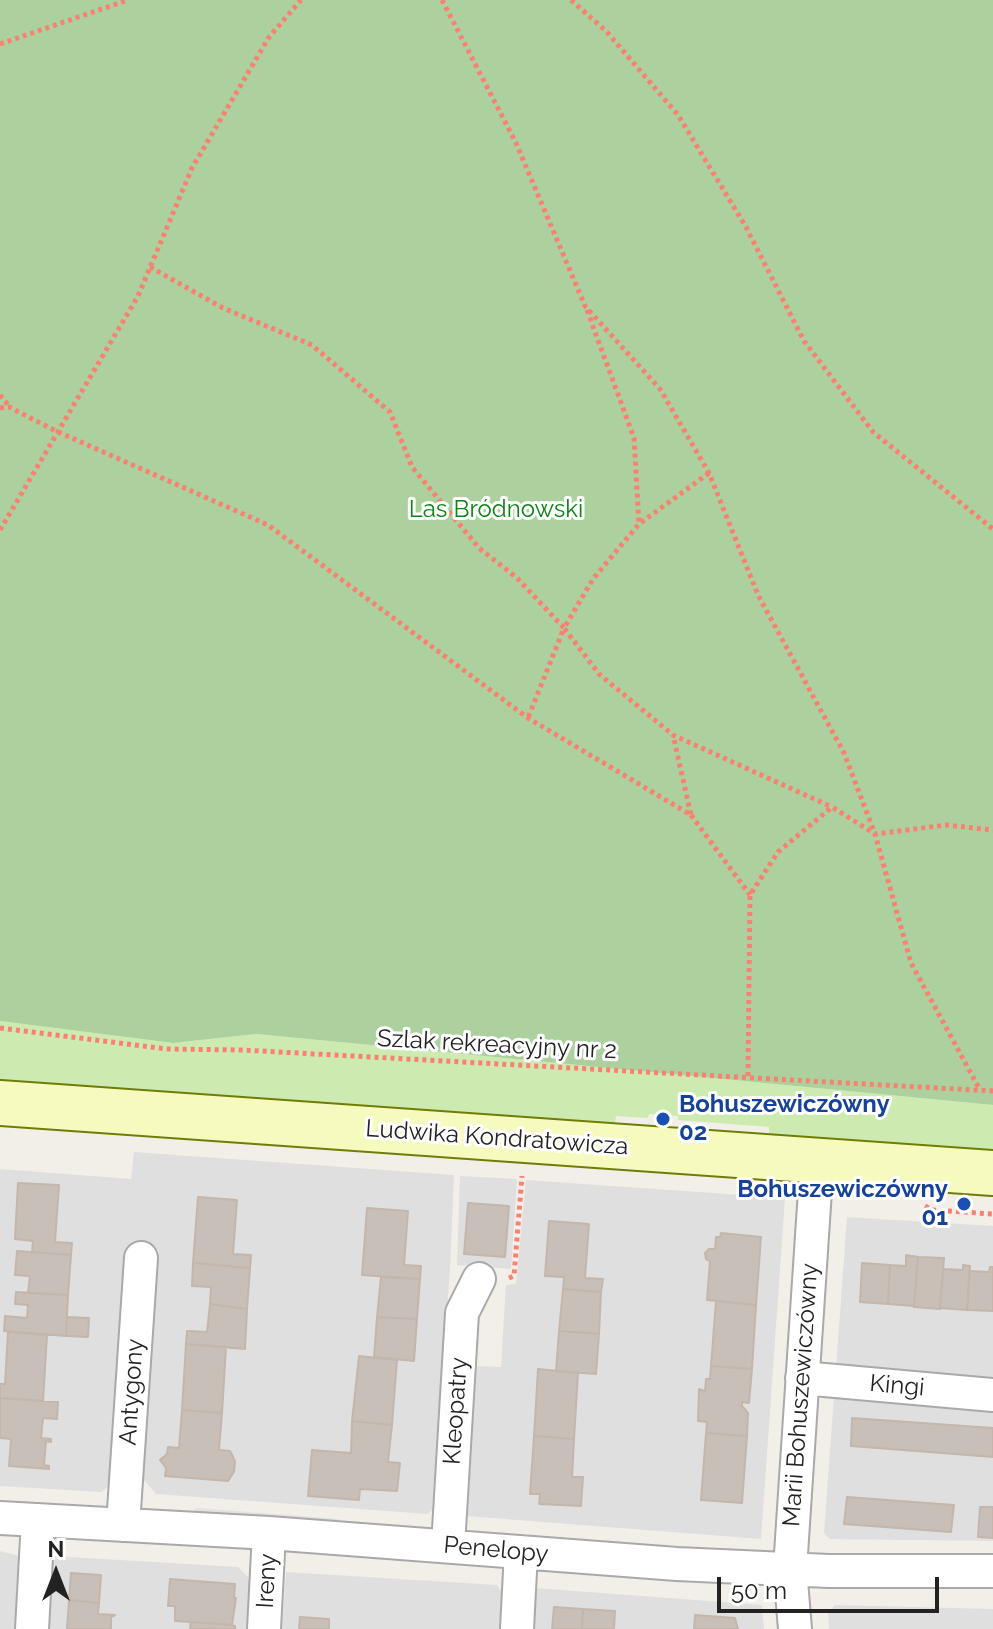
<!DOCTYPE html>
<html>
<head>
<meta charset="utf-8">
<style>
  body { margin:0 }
  #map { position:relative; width:993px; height:1629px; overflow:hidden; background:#f2efe9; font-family:Raleway,sans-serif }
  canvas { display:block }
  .north { position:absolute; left:16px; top:1533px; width:80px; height:80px; -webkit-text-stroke:6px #fff; paint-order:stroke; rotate:0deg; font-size:22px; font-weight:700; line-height:32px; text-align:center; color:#222 }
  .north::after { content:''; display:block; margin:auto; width:28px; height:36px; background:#222; clip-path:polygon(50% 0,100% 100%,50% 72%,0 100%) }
  .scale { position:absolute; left:717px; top:1577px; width:222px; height:36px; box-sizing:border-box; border:4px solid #222; border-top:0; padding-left:10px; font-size:24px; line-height:28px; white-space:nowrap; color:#222; -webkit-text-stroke:6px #fff; paint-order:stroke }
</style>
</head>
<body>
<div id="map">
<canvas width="993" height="1629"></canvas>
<div class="north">N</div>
<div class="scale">50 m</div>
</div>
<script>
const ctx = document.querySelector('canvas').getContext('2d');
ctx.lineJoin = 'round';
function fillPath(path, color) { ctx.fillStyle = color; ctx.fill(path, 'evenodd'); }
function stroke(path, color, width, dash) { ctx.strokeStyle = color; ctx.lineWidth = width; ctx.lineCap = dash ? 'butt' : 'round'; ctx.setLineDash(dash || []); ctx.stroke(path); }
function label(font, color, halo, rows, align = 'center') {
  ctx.font = font + ' Raleway,sans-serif'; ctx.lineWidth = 6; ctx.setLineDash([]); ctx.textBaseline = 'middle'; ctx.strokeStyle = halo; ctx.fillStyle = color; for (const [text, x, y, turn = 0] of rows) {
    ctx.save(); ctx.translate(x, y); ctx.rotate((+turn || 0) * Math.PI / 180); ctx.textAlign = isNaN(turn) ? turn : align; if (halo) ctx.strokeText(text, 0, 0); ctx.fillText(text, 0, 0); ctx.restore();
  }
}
fillPath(new Path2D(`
  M134,1152L454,1175L450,1270L432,1510L428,1514L156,1494L142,1478L159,1250L129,1248L110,1485L101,1492L0,1486V1169L131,1179Z
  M460,1176L517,1179L511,1269L457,1265Z
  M526,1180L785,1198L761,1539L466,1516L474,1366L501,1367L506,1285L516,1284Z
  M847,1217L993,1226V1541L830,1539L824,1533Z
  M0,1551L19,1556L21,1574L17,1629H0Z
  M53,1556L238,1567L253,1582L250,1629H48Z
  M286,1572L497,1585L503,1594L502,1629H282Z
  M535,1588L762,1605L764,1629H533Z
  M835,1605L993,1609V1629H829L828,1613Z`), '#e0dfdf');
fillPath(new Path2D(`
  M0,1021L173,1043L256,1034L993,1105V1157L769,1141V1127L678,1120V1116L649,1114L648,1118L616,1116L614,1130L0,1086Z
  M861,1182L921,1185L920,1191L916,1195L845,1190Z`), '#cdebb0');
fillPath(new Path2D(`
  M0,0H993V1105L256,1034L173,1043L0,1021Z`), '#add19e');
fillPath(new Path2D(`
  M197,1508L339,1519L353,1530L182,1518Z`), '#e2e2e2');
const building = new Path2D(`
  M18,1183L59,1185L55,1242L72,1243L71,1255L32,1252L33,1241L15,1239Z
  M198,1197L237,1200L233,1254L251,1255L250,1268L193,1263Z
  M468,1203L509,1206L505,1257L464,1254Z
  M367,1208L408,1211L404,1265L421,1266L420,1279L362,1275Z
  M549,1221L589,1224L585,1278L603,1279L601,1292L563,1289L564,1277L545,1276Z
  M721,1233L761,1237L756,1305L707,1300L710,1261L706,1259L705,1253L709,1249H715L716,1237H720Z
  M17,1251L71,1255L68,1295L28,1293L30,1276L15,1275Z
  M906,1255L918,1257L914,1306L888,1304L890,1265L906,1266Z
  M918,1257L944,1258L940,1309L914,1307Z
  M193,1263L250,1268L247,1309L210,1304L211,1287L192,1286Z
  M862,1263L890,1265L888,1304L860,1302Z
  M963,1265L970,1266L967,1310L940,1308L943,1269L963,1270Z
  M990,1267H993V1311L967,1310L970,1271L989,1272Z
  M381,1277L420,1279L417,1319L377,1317Z
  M563,1289L601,1292L599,1334L559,1331Z
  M16,1292L68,1295L66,1336L4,1331L5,1316L27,1318L28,1305L15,1304Z
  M716,1301L756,1305L752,1369L711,1366Z
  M210,1304L247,1309L245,1349L186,1344L187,1331L207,1332Z
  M67,1317L89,1318L88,1337L66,1336Z
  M377,1317L417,1319L414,1361L374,1357Z
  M559,1331L599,1334L596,1374L556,1371Z
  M8,1332L47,1335L43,1401L0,1398V1384H5Z
  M186,1344L226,1347L222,1413L182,1410Z
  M359,1356L397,1360L392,1425L352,1421Z
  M711,1366L752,1369L749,1403L742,1402V1406L748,1413L747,1436L706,1433L707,1422L698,1421L699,1389L705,1391L706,1379H710Z
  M538,1369L578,1373L574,1439L534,1436Z
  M0,1398L58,1402L57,1419L43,1418L41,1438L51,1439V1442L46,1441L44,1465L49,1466V1469L9,1466L11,1439L0,1438Z
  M182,1410L222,1413L219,1450L230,1451L235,1461L234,1472L228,1481L165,1476L166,1468L160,1460L167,1454L168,1447L179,1448Z
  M852,1418L993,1428V1457L851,1446Z
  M352,1421L392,1425L388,1462L400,1463L397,1491L360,1489L359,1500L308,1496L312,1450L351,1453Z
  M706,1433L747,1436L742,1503L701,1500Z
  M534,1436L574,1439L572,1477H583L581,1506L539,1504L540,1494H530Z
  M847,1497L954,1505L951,1532L844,1524Z
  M980,1507H993V1538L978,1537Z
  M71,1573L101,1575L99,1603L69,1600Z
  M170,1579L235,1584L234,1598H236L232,1625L175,1621V1606H168Z
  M69,1600L99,1603L98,1614L115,1615L111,1617V1629H67Z
  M554,1607L583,1609L582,1629H552Z
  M583,1609L615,1611L614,1629H582Z
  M695,1615L735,1618L738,1629H694Z
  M300,1617L329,1619V1629H299Z
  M191,1622L232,1625L235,1626V1629H190Z`);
fillPath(building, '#c7bfb8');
stroke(building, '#c4b6ab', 2);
const street = new Path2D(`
  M802,1378L993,1395
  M0,1518L269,1533L677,1564L829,1571H993
  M123,1525L141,1258
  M448,1546L462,1313L479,1279
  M32,1629L38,1520
  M264,1629L269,1533
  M517,1629L521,1552
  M795,1629L790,1569L817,1160`);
const secondary = new Path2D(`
  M0,1103L993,1173`);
stroke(street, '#a9a9a9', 36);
stroke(secondary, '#707d05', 48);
stroke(new Path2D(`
  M442,0L516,143L585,306L660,389L709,473L758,595L844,753L875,834L911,963L980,1090
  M571,0L606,31L678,115L746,227L804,341L873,432L993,529
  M0,44L128,0
  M150,267L223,308L312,345L390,412L412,467L479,548L517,578L564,628L528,718
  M587,310L634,438L639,524
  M0,395L9,406
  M0,408L9,407L56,431L268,525L528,718L691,815L673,735
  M709,473L639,524L593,579L564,628L599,674L673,735L832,807
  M0,530L138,296L192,168L269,37L301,0
  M691,815L750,895
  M0,1028L166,1049L243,1050L993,1091
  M748,1076L750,895L778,852L832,807L875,834L946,825L993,830
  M925,1206L932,1210L993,1214
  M509,1278L514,1276L522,1176`), '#fa8072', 5, [4, 4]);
stroke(street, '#fff', 32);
stroke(secondary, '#f7fabf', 44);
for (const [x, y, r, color] of [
  [663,1119,8,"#1a4fb4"],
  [964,1204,8,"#1a4fb4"]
]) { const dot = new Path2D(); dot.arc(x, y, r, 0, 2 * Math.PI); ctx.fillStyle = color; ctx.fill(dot); stroke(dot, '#fff', 3); }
label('24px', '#0c8416', '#fff', [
  ["Las Bródnowski",496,510]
]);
label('24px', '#222', '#fff', [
  ["Szlak rekreacyjny nr 2",497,1045,3],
  ["Ludwika Kondratowicza",497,1138,4],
  ["Kingi",897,1386,5],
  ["Antygony",132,1392,-86],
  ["Marii Bohuszewiczówny",801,1395,-86],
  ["Kleopatry",456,1411,-86],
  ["Penelopy",496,1550,5],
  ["Ireny",267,1581,-87]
]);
label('bold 24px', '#164399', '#fff', [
  ["Bohuszewiczówny",679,1105],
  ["02",679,1133],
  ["Bohuszewiczówny",948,1190,"right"],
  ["01",948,1218,"right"]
], 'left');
</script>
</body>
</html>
